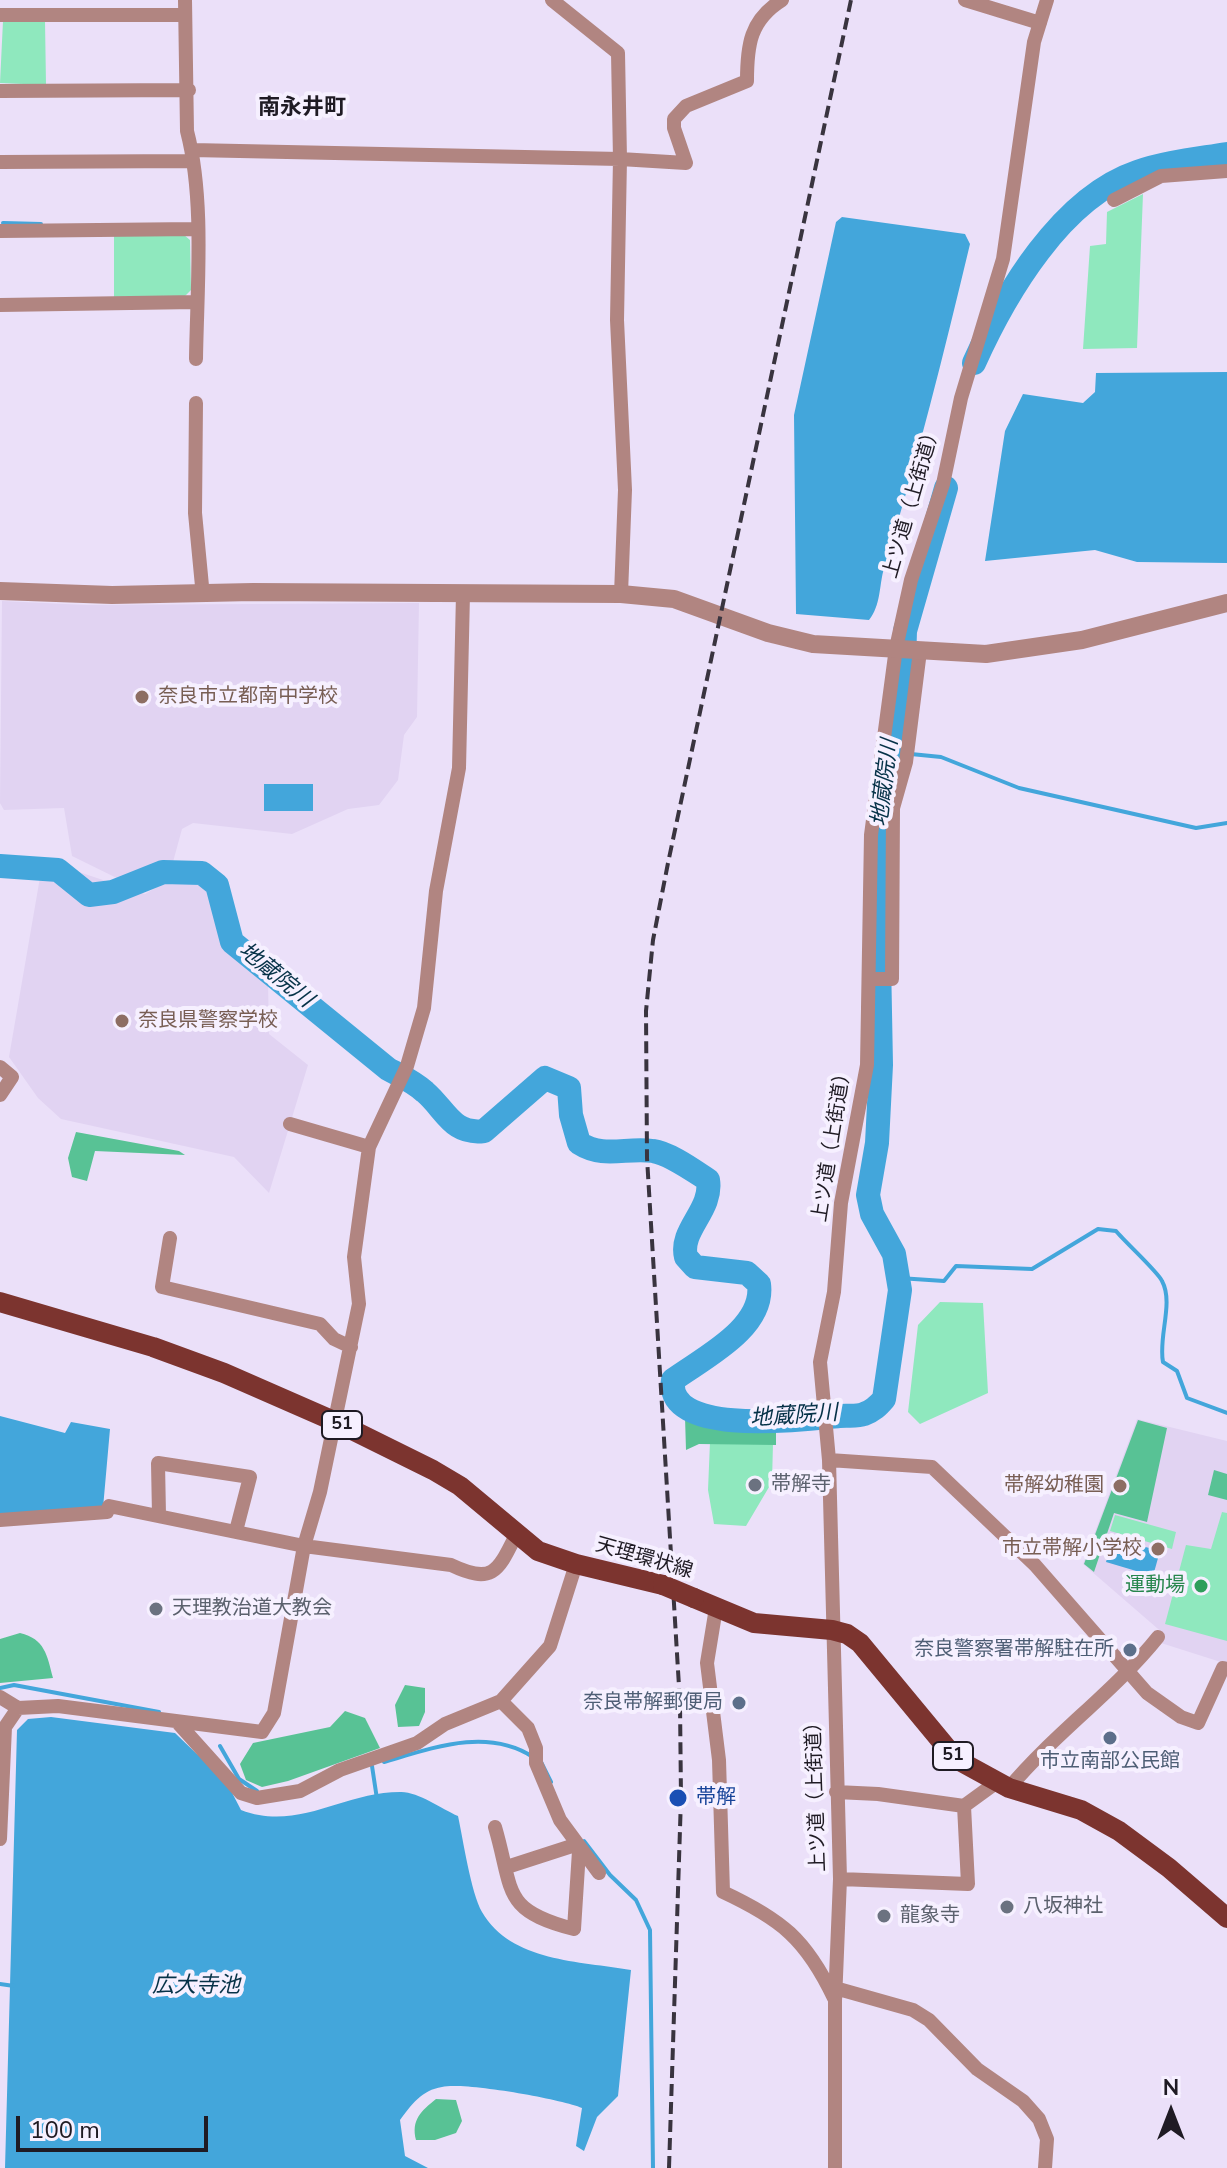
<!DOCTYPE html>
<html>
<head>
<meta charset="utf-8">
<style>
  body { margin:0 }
  #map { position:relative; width:1227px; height:2168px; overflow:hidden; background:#ebe0f9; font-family:"Nunito Sans",sans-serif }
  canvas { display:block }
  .north { position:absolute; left:1131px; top:2072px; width:80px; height:80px; -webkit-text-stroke:6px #f6f0ff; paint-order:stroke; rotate:0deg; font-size:22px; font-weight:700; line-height:32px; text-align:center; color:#1f1b24 }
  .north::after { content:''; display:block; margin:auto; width:28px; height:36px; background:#1f1b24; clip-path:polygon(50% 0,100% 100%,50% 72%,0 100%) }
  .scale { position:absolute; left:16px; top:2116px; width:192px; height:36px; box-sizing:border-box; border:4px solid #1f1b24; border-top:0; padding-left:10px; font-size:24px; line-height:28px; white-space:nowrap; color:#1f1b24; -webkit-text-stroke:6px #f6f0ff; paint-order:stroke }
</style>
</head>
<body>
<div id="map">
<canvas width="1227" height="2168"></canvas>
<div class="north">N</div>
<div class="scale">100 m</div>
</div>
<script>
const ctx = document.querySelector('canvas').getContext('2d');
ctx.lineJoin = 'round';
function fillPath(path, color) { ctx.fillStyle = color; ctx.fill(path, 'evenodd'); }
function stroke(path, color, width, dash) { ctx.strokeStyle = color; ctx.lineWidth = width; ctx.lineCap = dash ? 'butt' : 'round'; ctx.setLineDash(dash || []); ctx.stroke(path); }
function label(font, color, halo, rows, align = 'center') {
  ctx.font = font + ' "Nunito Sans","Noto Sans JP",sans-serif'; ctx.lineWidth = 8; ctx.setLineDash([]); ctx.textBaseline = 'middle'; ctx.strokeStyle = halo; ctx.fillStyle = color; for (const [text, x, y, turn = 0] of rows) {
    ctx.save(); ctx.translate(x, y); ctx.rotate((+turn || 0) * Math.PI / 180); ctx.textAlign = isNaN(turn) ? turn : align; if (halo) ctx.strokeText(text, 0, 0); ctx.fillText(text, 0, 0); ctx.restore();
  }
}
fillPath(new Path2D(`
  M2,601L87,605L419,603L417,717L404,735L398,780L379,805L348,809L292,834L193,823L182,829L173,862L137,888L72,856L64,808L4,810L0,803Z
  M43,860L145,894L181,873L213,884L228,943L268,982L269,1034L308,1065L269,1193L234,1157L61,1119L38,1098L9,1057Z
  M1137,1419L1227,1441V1664L1161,1643L1165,1635L1083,1564Z`), '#e1d3f2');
fillPath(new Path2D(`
  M3,21H45L46,85L0,83Z
  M1143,194L1137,348L1083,349L1090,246L1106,244L1107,212Z
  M184,235L190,240L191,290L185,296L114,297V236Z
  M940,1302L983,1303L988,1393L920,1424L908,1412L918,1325Z
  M710,1442L773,1443L772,1482L746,1526L714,1524L708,1490Z
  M1222,1512L1227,1513V1641L1165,1624L1186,1545L1211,1549Z
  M1115,1515L1176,1532L1172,1549L1110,1531Z`), '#8fe8be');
fillPath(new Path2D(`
  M76,1132L179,1151L185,1155L95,1151L87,1181L72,1177L68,1158Z
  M685,1417L713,1427L776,1429V1445L699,1444L686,1450Z
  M1138,1420L1167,1428L1147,1522L1114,1513L1094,1572L1084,1564Z
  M1214,1470L1227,1474V1500L1208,1495Z
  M20,1633C45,1639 47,1655 53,1678L0,1683V1639Z
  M405,1685L425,1688V1712L419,1726L398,1727L395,1705Z
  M345,1711L365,1718L380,1748L288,1781L262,1787L246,1780L240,1764L253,1743L330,1727Z
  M436,2099L456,2100L462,2121L456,2133L435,2140H416C411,2120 421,2111 436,2099Z`), '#58c295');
fillPath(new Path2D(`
  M842,217L965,234L970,244C944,353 917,461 884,568C879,586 881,605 869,620L796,614L794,415L836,222Z
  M1227,372V563L1137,562L1095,550L985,561L1005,431L1023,394L1083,403L1095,392L1096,373Z
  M264,784H313V811H264Z
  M0,1416L65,1433L71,1422L110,1429L103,1508L0,1514Z
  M1113,1538L1160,1551L1153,1576L1106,1562Z
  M51,1717L175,1733L227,1783L241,1810C298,1832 343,1792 400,1792C417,1791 442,1809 458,1816C463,1839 471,1893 482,1912C511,1962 580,1961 631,1970L618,2096L597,2117L584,2151L576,2146L582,2108C560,2099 465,2082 442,2087C422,2090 411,2105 400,2120L405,2156L428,2168H5L17,1730L28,1719Z`), '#43a6db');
stroke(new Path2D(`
  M3,223L41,224
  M891,752L941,757L1019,788L1196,828L1227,823
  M899,1278L944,1281L956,1266L1032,1269L1098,1229L1116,1231C1125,1242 1158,1272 1162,1281C1174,1303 1158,1337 1163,1362L1177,1371L1187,1398L1227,1413
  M0,1688L14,1685L159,1712
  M220,1746L239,1779L257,1791
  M384,1762C432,1748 487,1727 533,1757
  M541,1762L551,1782
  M372,1766L377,1799
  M584,1841L610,1875L636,1900L650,1930L653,2168
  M0,1984L14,1986`), '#43a6db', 4);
stroke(new Path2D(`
  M974,363C1005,294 1061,198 1137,172C1166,162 1197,159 1227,154
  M0,866L58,870L89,895L113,892L163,872L202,873L217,885L232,942L388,1069C401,1076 414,1082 425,1092C446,1110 452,1135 484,1131L545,1078L569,1088L571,1115L579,1143C604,1159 626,1147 653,1151C669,1153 694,1171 708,1180C713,1210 679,1230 686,1257L695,1267L747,1273L759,1284C765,1328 703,1358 673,1380C665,1438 807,1419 839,1416C848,1415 856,1417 864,1414C873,1411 878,1406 884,1399L900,1290L894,1254L872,1214L868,1195L877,1143L881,1065L877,853L904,663L905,631L946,488`), '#43a6db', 24);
stroke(new Path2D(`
  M185,0L187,131C205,200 197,288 196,359
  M965,0L1040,23
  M0,15H185
  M0,91L189,90
  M192,150L620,159L618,53L552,0
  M0,162L193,161
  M1114,200L1161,176L1227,171
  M0,231L196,229
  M0,305L196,302
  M196,403L195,513L202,586
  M621,594L625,490L617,320L620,159L686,163L674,128V119L686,106L747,81C747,45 750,20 782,0
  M870,979H892L893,808L906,762L920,651
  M0,1067L12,1077L0,1095
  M290,1124L369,1147
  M170,1238L162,1287L320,1324L334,1339L351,1347
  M829,1460L932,1467L1035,1565L1147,1693L1181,1717L1198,1723L1223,1668L1227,1669
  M159,1515L158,1463L250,1477L236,1531
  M0,1520L107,1512L109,1506L304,1546L451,1565C493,1585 498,1571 516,1535
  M716,1608L707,1663L719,1760L723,1892C781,1919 806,1939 834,1998
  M0,1697L18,1708
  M501,1701L528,1728L536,1748V1763L560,1820L599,1873
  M179,1724L241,1793L257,1798L300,1791L340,1770L417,1743L445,1724L501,1701L550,1646L576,1564
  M1009,1788C1055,1733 1114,1692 1158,1637
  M836,1792L878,1794L964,1806L997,1782
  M495,1827C514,1892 501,1910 574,1929L579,1851
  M0,1839L5,1727L18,1708L58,1706L262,1732L274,1713L304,1546L320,1492L359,1304L354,1257L369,1147L407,1066L424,1008L436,891L459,768L463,594
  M507,1867L575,1845
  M840,1879L968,1884L964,1806
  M835,1988L913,2010L929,2020L977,2069L1023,2101L1039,2119L1047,2139L1045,2168
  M835,2168V2001L840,1879L829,1460L820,1362L834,1292L841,1203L867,1065L871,835L896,648L911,580L943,484L961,398L1003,259L1034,42L1047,0`), '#b18581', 14);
stroke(new Path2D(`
  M0,591L112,595L253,592L621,594L674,599L768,633L813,644L986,654L1082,640L1227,603`), '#b18581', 18);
stroke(new Path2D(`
  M0,1302L153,1347L224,1373L336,1422L433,1470L460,1486L538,1551L576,1564L663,1585
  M694,1598L754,1623L832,1630L847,1634L860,1643L956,1759L1009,1788L1081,1810L1119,1831L1169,1868L1227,1918`), '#7c342f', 20);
stroke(new Path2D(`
  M669,2168L681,1798L680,1703L647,1158L646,1011L653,940L668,863L851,0`), '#39343f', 4, [12, 6]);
stroke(new Path2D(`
  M663,1585L694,1598`), '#7c342f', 20);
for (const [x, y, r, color] of [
  [142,697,8,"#8d6e63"],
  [122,1021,8,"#8d6e63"],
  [755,1485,8,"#6b7280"],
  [1120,1486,8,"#8d6e63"],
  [1158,1549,8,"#8d6e63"],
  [1201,1586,8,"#2e9e5b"],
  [156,1609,8,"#6b7280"],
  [1130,1650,8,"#5c6f8a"],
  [739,1703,8,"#5c6f8a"],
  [1110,1738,8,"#5c6f8a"],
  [678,1798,10,"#1a4fb4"],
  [1007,1907,8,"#6b7280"],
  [884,1916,8,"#6b7280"]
]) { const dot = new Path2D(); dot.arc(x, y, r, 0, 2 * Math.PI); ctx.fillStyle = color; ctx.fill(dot); stroke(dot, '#f6f0ff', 3); }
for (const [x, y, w] of [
  [342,1425,40],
  [953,1756,40]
]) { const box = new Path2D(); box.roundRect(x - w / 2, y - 14, w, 28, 6); ctx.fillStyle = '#f6f0ff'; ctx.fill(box); stroke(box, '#1f1b24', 2); }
label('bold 18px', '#1f1b24', null, [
  ["51",342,1425],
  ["51",953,1756]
]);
label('20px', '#1f1b24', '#f6f0ff', [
  ["上ツ道（上街道）",913,501,-74],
  ["上ツ道（上街道）",833,1143,-81],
  ["天理環状線",644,1559,16],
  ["上ツ道（上街道）",817,1792,-92]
]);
label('20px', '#785e54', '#f6f0ff', [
  ["奈良市立都南中学校",158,697],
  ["奈良県警察学校",138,1021],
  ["帯解幼稚園",1104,1486,"right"],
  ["市立帯解小学校",1142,1549,"right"]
], 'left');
label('20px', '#5b616d', '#f6f0ff', [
  ["帯解寺",771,1485],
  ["天理教治道大教会",172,1609],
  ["八坂神社",1023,1907],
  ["龍象寺",900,1916]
], 'left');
label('20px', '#27864d', '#f6f0ff', [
  ["運動場",1185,1586]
], 'right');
label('20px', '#4e5e75', '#f6f0ff', [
  ["奈良警察署帯解駐在所",1114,1650],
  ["奈良帯解郵便局",723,1703],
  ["市立南部公民館",1110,1762,"center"]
], 'right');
label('20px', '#164399', '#f6f0ff', [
  ["帯解",696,1798]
], 'left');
label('bold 22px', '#1f1b24', '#f6f0ff', [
  ["南永井町",302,109]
]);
label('italic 22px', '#063248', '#f6f0ff', [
  ["地蔵院川",886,783,-83],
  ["地蔵院川",275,976,39],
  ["地蔵院川",794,1417,-4],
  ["広大寺池",196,1987]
]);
</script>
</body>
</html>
